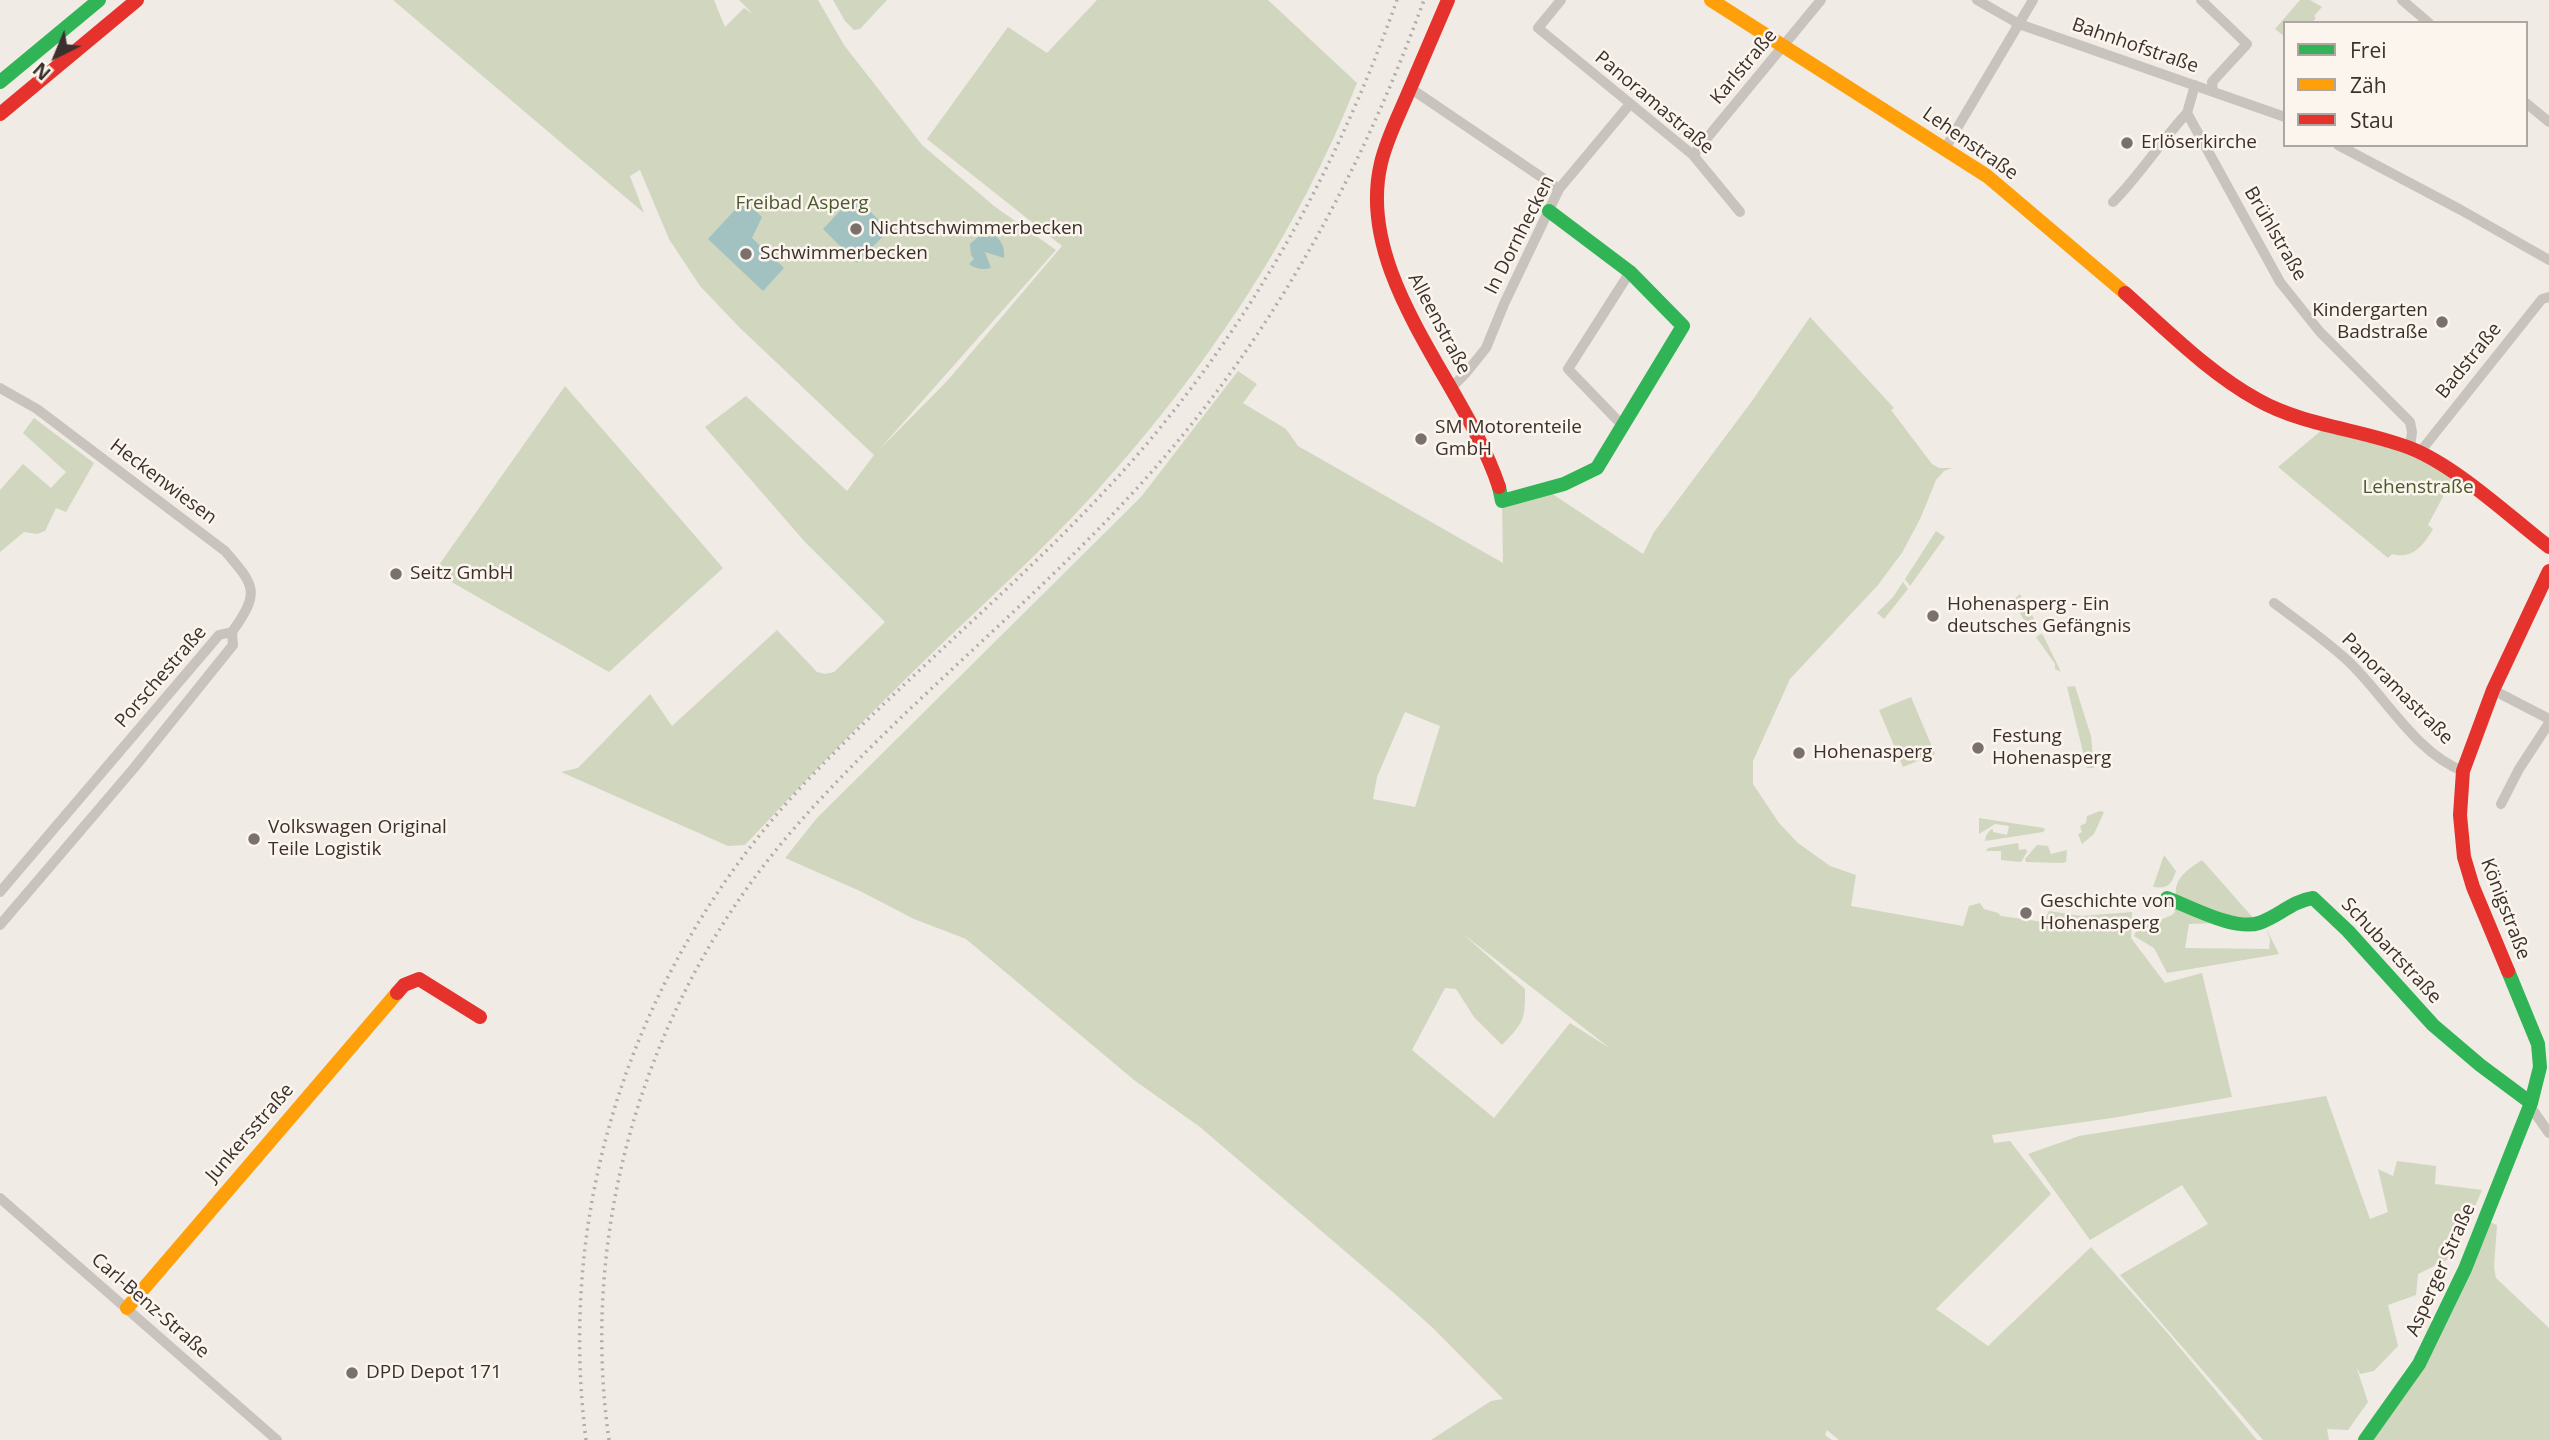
<!DOCTYPE html>
<html>
<head>
<meta charset="utf-8">
<style>
  body { margin:0 }
  #map { position:relative; width:2549px; height:1440px; overflow:hidden; background:#f0ebe5; font-family:"Open Sans",sans-serif }
  canvas { display:block }
  .legend { position:absolute; left:2283px; top:21px; width:245px; height:126px; box-sizing:border-box; background:#fbf5ee; border:2px solid #aea6a0; margin:0; padding:9px 12px; list-style:none; font-size:21px; color:#3b302b }
  .legend li { display:flex; align-items:center; gap:14px; height:35px }
  .legend b { width:35px; border:2px solid #aea6a0 }
  .north { position:absolute; left:21px; top:21px; width:70px; height:70px; -webkit-text-stroke:5px #fbf5ee; paint-order:stroke; rotate:223deg; font-size:19px; font-weight:700; line-height:28px; text-align:center; color:#3b302b }
  .north::after { content:''; display:block; margin:auto; width:24px; height:32px; background:#3b302b; clip-path:polygon(50% 0,100% 100%,50% 72%,0 100%) }
</style>
</head>
<body>
<div id="map">
<canvas width="2549" height="1440"></canvas>
<ul class="legend">
<li><b style="height:9px;background:#30b455"></b>Frei</li>
<li><b style="height:9px;background:#ff9f0a"></b>Zäh</li>
<li><b style="height:9px;background:#e5322d"></b>Stau</li>
</ul>
<div class="north">N</div>
</div>
<script>
const ctx = document.querySelector('canvas').getContext('2d');
ctx.lineJoin = 'round';
function fillPath(path, color) { ctx.fillStyle = color; ctx.fill(path, 'evenodd'); }
function stroke(path, color, width, dash) { ctx.strokeStyle = color; ctx.lineWidth = width; ctx.lineCap = dash ? 'butt' : 'round'; ctx.setLineDash(dash || []); ctx.stroke(path); }
function label(font, color, halo, rows, align = 'center') {
  ctx.font = font + ' "Open Sans",sans-serif'; ctx.lineWidth = 5; ctx.setLineDash([]); ctx.textBaseline = 'middle'; ctx.strokeStyle = halo; ctx.fillStyle = color; for (const [text, x, y, turn = 0] of rows) {
    ctx.save(); ctx.translate(x, y); ctx.rotate((+turn || 0) * Math.PI / 180); ctx.textAlign = isNaN(turn) ? turn : align; if (halo) ctx.strokeText(text, 0, 0); ctx.fillText(text, 0, 0); ctx.restore();
  }
}
fillPath(new Path2D(`
  M393,0H714L725,27L744,8L753,14L739,0H818L844,45L922,145L994,206L1056,250L878,451L948,380L1062,246L927,139L1008,27L1047,53L1097,0H1268L1357,83C1297,235 1203,374 1093,495C1040,553 982,605 926,659C864,719 804,782 745,845L728,846L561,772L578,768L650,694L672,726L777,630L817,672L825,674L834,672L885,622L805,542L705,427L746,396L847,491L874,455L739,327L700,286L669,239L640,170L630,176L644,213Z
  M833,0H887L860,29L854,30L845,21Z
  M2300,0H2310L2322,7L2314,16L2316,18L2312,23H2285V37L2275,29Z
  M1810,317L1894,408L1891,410L1932,464L1939,468H1952L1944,471L1936,480L1921,517L1902,553L1892,566L1878,585L1790,679L1753,761V784L1779,823L1798,843L1830,866L1856,875L1851,906L1963,926L1969,906L1980,903L1984,909L1998,913L2001,916L2043,922L2049,911L2081,916L2132,912L2131,938L2165,983L2202,973L2232,1097L2112,1118L1992,1135L1994,1143L2010,1141L2051,1194L1936,1309L1988,1346L2091,1247L2165,1330L2257,1440H1839L1827,1430L1825,1435L1832,1440H1431L1491,1401L1503,1399L1434,1329L1395,1294L1200,1127L1134,1080L966,939L914,919L860,891L785,858L817,818L1141,497L1238,371L1257,384L1243,403L1286,429L1298,446L1503,563L1502,501L1545,489L1643,554L1654,532L1752,401ZM1405,712L1440,726L1415,807L1373,799L1377,777ZM1463,934L1611,1049L1570,1023L1494,1118L1412,1050L1445,988L1456,989L1474,1017L1502,1045C1524,1022 1525,1021 1525,989Z
  M565,386L723,568L609,672L434,572Z
  M34,418L94,463L66,512L56,508L45,531L37,534L24,532L0,552V490L23,464L51,488L66,472L23,433Z
  M2323,429C2359,439 2429,455 2454,482L2452,492L2447,489L2428,525L2433,529C2424,545 2412,560 2392,554L2388,558L2278,467Z
  M1936,531L1945,537L1910,586L1905,579Z
  M1903,582L1908,589L1884,619L1877,613L1893,597Z
  M2020,594L2034,619L2028,626L2012,601Z
  M2041,634L2043,635L2061,672L2055,669V664L2036,637Z
  M2075,686L2091,736L2094,768H2087L2067,687Z
  M1911,697L1935,754L1903,767L1879,710Z
  M2100,811L2104,812L2094,834L2082,844L2078,834L2082,832L2080,826L2086,823L2087,816Z
  M1979,818L2044,828L2045,830L2043,832L1985,841L1986,836L1990,830L1993,829V832L2007,835L2009,826L1995,824L1979,834Z
  M2018,843L2019,850L2026,849L2027,852L2021,862L2001,860V851H1986L1988,848Z
  M2037,845L2048,846L2051,854L2067,850L2066,862L2062,863L2026,862L2025,859Z
  M2164,855L2176,871C2171,885 2168,889 2153,887Z
  M2202,860L2255,920L2244,921L2176,895C2174,877 2189,869 2202,860Z
  M2173,906L2220,923L2189,924L2185,948L2269,949L2270,939L2266,928L2279,954L2167,973L2154,948L2134,936L2140,921L2148,925L2172,915L2175,912Z
  M2326,1096L2370,1219L2388,1212L2378,1169L2393,1176L2397,1161L2436,1166L2435,1184L2482,1190L2453,1257L2418,1274L2416,1295L2388,1305L2398,1346L2374,1371L2360,1374L2356,1366L2368,1402L2348,1430L2327,1429L2329,1440H2263L2120,1275L2208,1224L2182,1185L2090,1240L2028,1154L2079,1136Z
  M2485,1220L2497,1225L2494,1267L2496,1278L2549,1328V1440H2365L2408,1382Z`), '#d1d6bf');
fillPath(new Path2D(`
  M854,196L889,230L857,263L823,229Z
  M744,200L762,217L752,238L784,268L763,291L708,239Z
  M991,233C1001,239 1005,246 1004,258L985,252L991,268C983,270 975,269 969,264L974,259L971,255L970,244L978,237H989Z`), '#a1c2c1');
stroke(new Path2D(`
  M1561,0L1538,28L1693,155L1740,212
  M1977,0L2019,24L2285,117
  M2201,0L2247,44L2212,82L2213,91
  M2402,0L2429,23
  M2195,85L2187,113L2280,282L2320,332L2410,422L2412,432L2410,448
  M1410,88L1559,189
  M2526,103L2549,122
  M2338,145L2461,210L2549,260
  M1946,147L2033,0
  M1693,155L1821,0
  M2113,202C2140,175 2161,141 2187,113
  M0,388L37,409L225,551C256,587 260,592 232,632
  M1451,388L1466,373L1486,348L1504,304L1559,189L1630,104
  M1623,426L1568,369L1630,272
  M2420,452L2542,299L2549,297
  M2274,603C2298,621 2324,639 2347,660C2383,693 2416,754 2463,771
  M2493,690L2549,719
  M2501,804L2519,769L2549,723
  M0,892L219,635L232,632
  M0,925L134,768L233,645L232,632
  M2530,1106L2549,1133
  M0,1198L277,1440`), '#c9c3be', 10);
stroke(new Path2D(`
  M0,82L99,0
  M1499,487L1502,501L1564,484L1597,468L1683,326L1630,272L1549,211
  M2167,898C2191,907 2235,931 2259,923C2278,917 2292,901 2313,898L2348,931L2433,1025L2480,1065L2531,1103
  M2365,1440L2419,1364L2465,1269L2531,1103L2540,1067L2538,1044L2508,971`), '#30b455', 14);
stroke(new Path2D(`
  M1711,0L1987,176L2125,293
  M127,1308L397,993`), '#ff9f0a', 14);
stroke(new Path2D(`
  M1448,0C1434,33 1420,65 1406,98C1397,119 1386,141 1381,163C1354,276 1466,385 1499,487
  M0,114L137,0
  M2125,293C2167,330 2209,373 2258,400C2304,426 2361,429 2410,448C2456,466 2509,516 2549,547
  M2508,971L2473,887L2464,857L2460,815L2463,771L2493,690L2549,571
  M397,993L404,985L419,979L480,1017`), '#e5322d', 14);
stroke(new Path2D(`
  M586,1440C555,1198 638,962 803,785C911,670 1036,572 1139,453C1254,319 1338,166 1397,0
  M609,1440C578,1223 648,998 791,832C907,698 1052,590 1167,454C1281,320 1364,165 1424,0`), '#b1aca8', 3.5, [2, 5]);
for (const [x, y, r, color] of [
  [2127,143,7,"#7a716c"],
  [856,229,7,"#7a716c"],
  [746,254,7,"#7a716c"],
  [2442,322,7,"#7a716c"],
  [1421,439,7,"#7a716c"],
  [396,574,7,"#7a716c"],
  [1933,616,7,"#7a716c"],
  [1978,748,7,"#7a716c"],
  [1799,753,7,"#7a716c"],
  [254,839,7,"#7a716c"],
  [2026,913,7,"#7a716c"],
  [352,1373,7,"#7a716c"]
]) { const dot = new Path2D(); dot.arc(x, y, r, 0, 2 * Math.PI); ctx.fillStyle = color; ctx.fill(dot); stroke(dot, '#fbf5ee', 2.5); }
label('19px', '#3b302b', '#fbf5ee', [
  ["Bahnhofstraße",2135,46,19],
  ["Karlstraße",1744,67,-50],
  ["Panoramastraße",1654,103,40],
  ["Lehenstraße",1970,144,35],
  ["Brühlstraße",2275,234,60],
  ["In Dornhecken",1520,235,-63],
  ["Alleenstraße",1439,324,62],
  ["Badstraße",2469,361,-51],
  ["Heckenwiesen",163,482,37],
  ["Porschestraße",161,677,-49],
  ["Panoramastraße",2397,689,45],
  ["Königstraße",2505,909,69],
  ["Schubartstraße",2391,951,47],
  ["Junkersstraße",250,1133,-49],
  ["Asperger Straße",2441,1270,-66],
  ["Carl-Benz-Straße",150,1306,41]
]);
label('19px', '#3b302b', '#fbf5ee', [
  ["Erlöserkirche",2141,143],
  ["Nichtschwimmerbecken",870,229],
  ["Schwimmerbecken",760,254],
  ["Kindergarten",2428,311,"right"],
  ["Badstraße",2428,333,"right"],
  ["SM Motorenteile",1435,428],
  ["GmbH",1435,450],
  ["Seitz GmbH",410,574],
  ["Hohenasperg - Ein",1947,605],
  ["deutsches Gefängnis",1947,627],
  ["Festung",1992,737],
  ["Hohenasperg",1992,759],
  ["Hohenasperg",1813,753],
  ["Volkswagen Original",268,828],
  ["Teile Logistik",268,850],
  ["Geschichte von",2040,902],
  ["Hohenasperg",2040,924],
  ["DPD Depot 171",366,1373]
], 'left');
label('19px', '#4a5a2e', '#fbf5ee', [
  ["Freibad Asperg",802,204],
  ["Lehenstraße",2418,488]
]);
</script>
</body>
</html>
